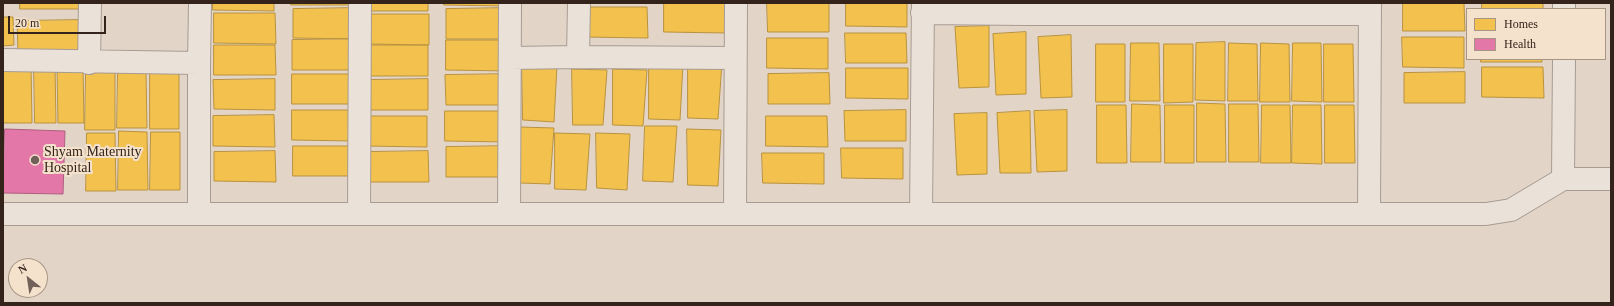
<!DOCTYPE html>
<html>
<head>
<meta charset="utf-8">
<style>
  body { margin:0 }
  #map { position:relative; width:1614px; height:306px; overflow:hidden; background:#e2d5c8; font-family:"Times New Roman",serif }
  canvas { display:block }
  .frame { position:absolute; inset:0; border:4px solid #34231b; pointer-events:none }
  .legend { position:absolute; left:1466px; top:8px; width:140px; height:52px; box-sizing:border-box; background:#f5e2cc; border:1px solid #a89685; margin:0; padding:5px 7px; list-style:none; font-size:12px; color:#34231b }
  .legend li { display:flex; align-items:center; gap:8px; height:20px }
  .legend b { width:20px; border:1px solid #a89685 }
  .north { position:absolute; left:8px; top:258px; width:40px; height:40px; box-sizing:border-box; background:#f5e2cc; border:1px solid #a89685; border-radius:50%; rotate:330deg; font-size:11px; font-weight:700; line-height:16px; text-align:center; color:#34231b }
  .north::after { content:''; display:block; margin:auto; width:14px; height:18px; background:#716158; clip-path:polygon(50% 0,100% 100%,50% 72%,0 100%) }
  .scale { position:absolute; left:8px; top:16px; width:98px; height:18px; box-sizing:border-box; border:2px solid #34231b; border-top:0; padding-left:5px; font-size:12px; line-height:14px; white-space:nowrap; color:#34231b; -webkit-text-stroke:3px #f5e2cc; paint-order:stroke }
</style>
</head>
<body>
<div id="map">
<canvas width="1614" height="306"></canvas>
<div class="frame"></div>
<ul class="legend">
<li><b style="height:11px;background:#f2c14e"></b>Homes</li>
<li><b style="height:11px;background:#e377a8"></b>Health</li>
</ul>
<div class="north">N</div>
<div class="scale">20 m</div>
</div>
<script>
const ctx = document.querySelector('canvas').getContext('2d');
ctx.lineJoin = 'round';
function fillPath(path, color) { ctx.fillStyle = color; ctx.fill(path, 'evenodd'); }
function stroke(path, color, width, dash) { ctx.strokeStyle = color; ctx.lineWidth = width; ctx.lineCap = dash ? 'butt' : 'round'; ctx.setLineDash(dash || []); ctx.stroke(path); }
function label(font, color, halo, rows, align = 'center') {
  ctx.font = font + ' "Times New Roman",serif'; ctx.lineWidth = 4; ctx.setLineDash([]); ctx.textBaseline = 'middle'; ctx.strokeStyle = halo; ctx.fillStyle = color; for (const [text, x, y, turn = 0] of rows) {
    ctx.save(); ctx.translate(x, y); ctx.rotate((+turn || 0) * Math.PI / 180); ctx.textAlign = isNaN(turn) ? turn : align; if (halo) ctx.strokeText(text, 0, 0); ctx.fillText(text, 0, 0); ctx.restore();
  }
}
const homes = new Path2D(`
  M20,3H81V9H20Z
  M213,3H274V11L213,10Z
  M291,3H353V5H291Z
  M366,3H428V11H366Z
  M444,3H506V6L444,5Z
  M664,3H726V33L664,32Z
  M767,3H829V32H768Z
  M846,3H907V27L846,26Z
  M1403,3H1464L1465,31H1403Z
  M1482,3H1543V9H1482Z
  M586,7H647L648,38L586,37Z
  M354,8L355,39L293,38V9Z
  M507,8L508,39H446V9Z
  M214,13H275L276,44L214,43Z
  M368,14H429V45L368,44Z
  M3,17H13L14,45L3,46Z
  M79,20V52L18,51L17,21Z
  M989,26V87L959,88L955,27Z
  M1026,32V94L996,95L993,34Z
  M845,33H906L907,63H846Z
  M1071,35L1072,97L1041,98L1038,37Z
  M1402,37H1464V68L1403,67Z
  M767,38H828V69L767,68Z
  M354,39V70H292V40Z
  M446,40H507V71L446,70Z
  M1225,42V101L1195,100L1196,43Z
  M1131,43H1159L1160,101H1130Z
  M1229,43L1257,44L1258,101H1228Z
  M1261,43L1289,44L1290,102H1260Z
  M1293,43H1321L1322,102L1292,101Z
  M1096,44H1125V102H1096Z
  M1164,44H1193V102L1164,103Z
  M1324,44H1353L1354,102H1324Z
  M214,45H275L276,75H214Z
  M367,45H428V76H367Z
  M1481,59H1542V62H1481Z
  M688,62L722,63L718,119L688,118Z
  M649,63L683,64L680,120L649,119Z
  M3,64L31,65L32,123H3Z
  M83,65L84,123H58L57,67Z
  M522,65H557L554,122L523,120Z
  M34,67H55L56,123H35Z
  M1482,67H1543L1544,98L1482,97Z
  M846,68H908V99L846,98Z
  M572,69L607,70L603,125H573Z
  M613,69L647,70L643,126L613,125Z
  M118,71H146L147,128H117Z
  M150,71H179V129H150Z
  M86,72H115V130H85Z
  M1465,72V103H1404V73Z
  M829,73L830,104H768V74Z
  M292,74H353L354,104H292Z
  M507,74V105H446L445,75Z
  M275,79V110L214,109L213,80Z
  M428,79V110H367V80Z
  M1197,103L1225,104L1226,162H1197Z
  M1132,104L1160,105L1161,162H1131Z
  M1229,104H1258L1259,162H1229Z
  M1097,105H1126L1127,163H1097Z
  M1165,105H1194V163H1165Z
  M1262,105H1290L1291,163H1261Z
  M1293,105H1321L1322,164L1292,163Z
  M1325,105H1354L1355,163H1325Z
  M292,110H353V141L292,140Z
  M906,110V141H845L844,111Z
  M1067,110V171L1037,172L1034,111Z
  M445,111H506V142L445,141Z
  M1030,111L1031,173H1000L997,113Z
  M987,113V174L957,175L954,114Z
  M274,115L275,147L213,146V116Z
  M366,116H427V147L366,146Z
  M766,116H827L828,147L766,146Z
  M645,126H677L673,182L643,181Z
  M519,127L554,128L550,184L520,183Z
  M687,129L721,130L718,186L688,185Z
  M119,131L147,132L148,190H118Z
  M151,132H180V190H150Z
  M87,133H115L116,191H86Z
  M555,133L590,134L586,190L555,189Z
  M596,133L630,134L627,190L597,188Z
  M293,146H354L355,176H293Z
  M507,146V177H446V147Z
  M841,148H903V179L842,178Z
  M275,151L276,182L214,181V152Z
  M428,151L429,182H367V152Z
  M762,153H824V184L763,183Z`);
fillPath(homes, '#f2c14e');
stroke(homes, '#b9923f', 1);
const health = new Path2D(`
  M5,129L65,131L63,194L3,193Z`);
fillPath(health, '#e377a8');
stroke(health, '#ae5e7e', 1);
const minor = new Path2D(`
  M579,3L578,57L735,58
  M1026,3V14H1370
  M1564,9V3
  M922,13L1026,14
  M510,58L578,57
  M3,60L199,63V214
  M89,63L90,3
  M199,63L200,3
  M1563,179L1564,59
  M3,214H1486L1511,210L1563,179H1611
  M359,214L360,3
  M509,214L510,3
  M735,214L736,3
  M921,214L923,3
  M1369,214L1370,3`);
stroke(minor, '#a79b92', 24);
stroke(minor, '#eae2d9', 22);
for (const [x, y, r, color] of [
  [35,160,5,"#716158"]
]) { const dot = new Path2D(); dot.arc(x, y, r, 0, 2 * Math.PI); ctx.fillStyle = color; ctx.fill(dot); stroke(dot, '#f5e2cc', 1.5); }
label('14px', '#34231b', '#f5e2cc', [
  ["Shyam Maternity",44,152],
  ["Hospital",44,168]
], 'left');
</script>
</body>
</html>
